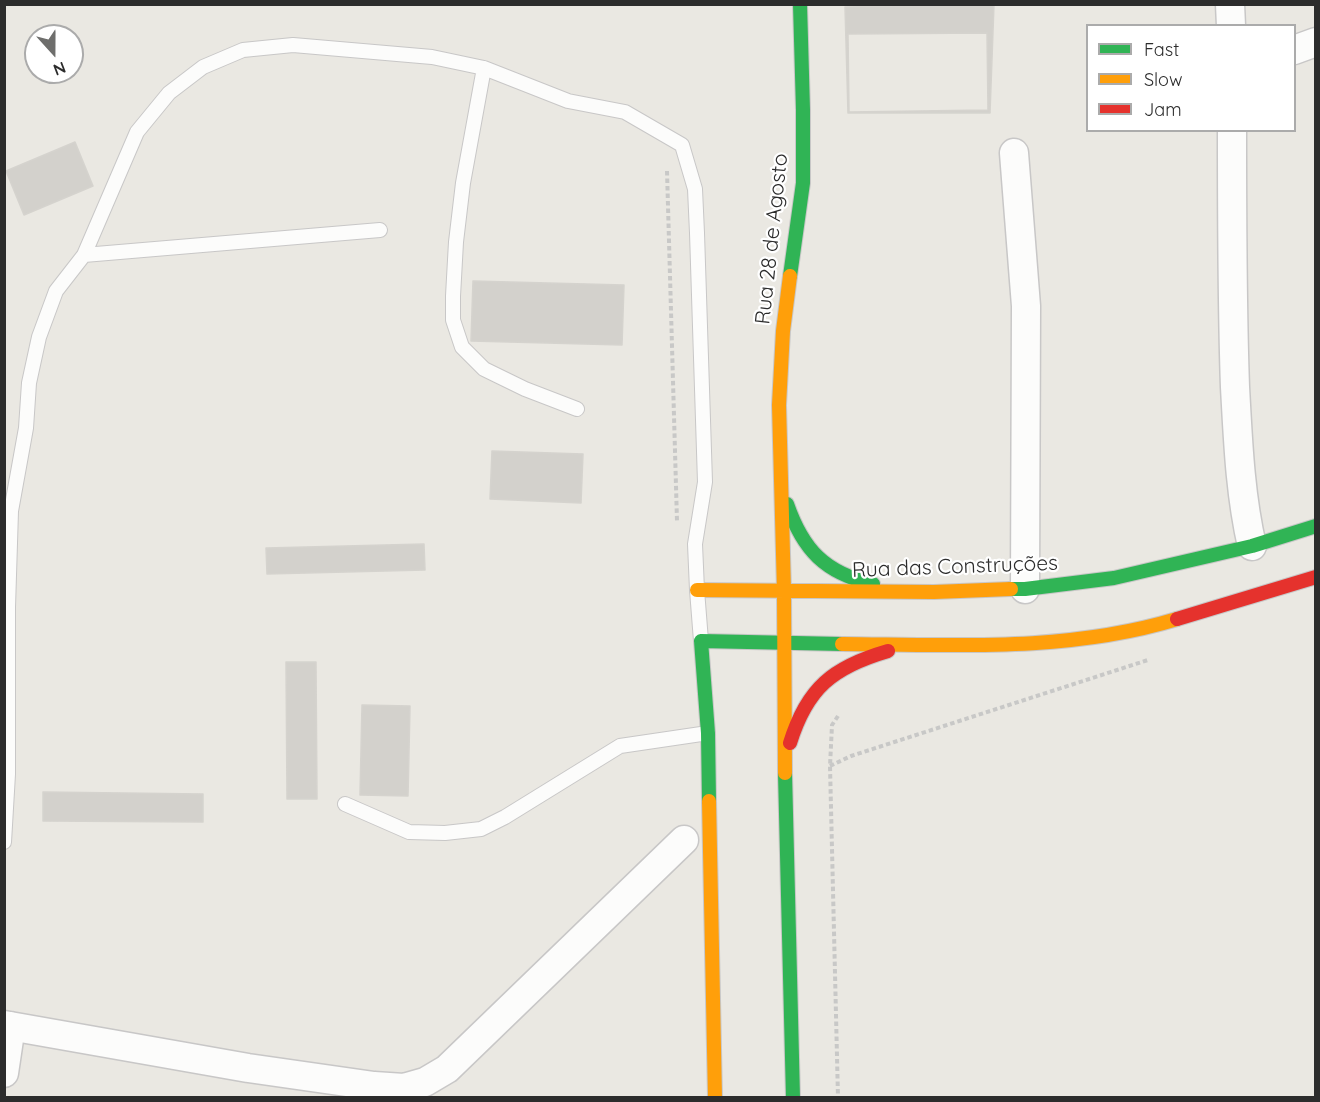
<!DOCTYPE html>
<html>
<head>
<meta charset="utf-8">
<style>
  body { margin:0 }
  #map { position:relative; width:1320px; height:1102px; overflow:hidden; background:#eae8e2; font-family:Quicksand,sans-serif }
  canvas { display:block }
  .frame { position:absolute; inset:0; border:6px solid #2c2c2c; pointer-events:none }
  .legend { position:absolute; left:1086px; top:24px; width:210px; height:108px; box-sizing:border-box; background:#fff; border:2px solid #ababab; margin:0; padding:8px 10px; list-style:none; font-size:18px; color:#2c2c2c }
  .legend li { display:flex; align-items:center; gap:12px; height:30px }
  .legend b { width:30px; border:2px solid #ababab }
  .north { position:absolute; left:24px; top:24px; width:60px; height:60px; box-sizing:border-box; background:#fff; border:2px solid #ababab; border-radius:50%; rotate:159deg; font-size:16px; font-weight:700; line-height:24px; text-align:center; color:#2c2c2c }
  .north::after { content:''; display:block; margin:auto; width:21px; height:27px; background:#6e6e6c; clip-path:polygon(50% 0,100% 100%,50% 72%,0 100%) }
</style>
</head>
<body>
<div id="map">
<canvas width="1320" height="1102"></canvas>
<div class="frame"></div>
<ul class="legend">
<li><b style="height:8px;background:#30b455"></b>Fast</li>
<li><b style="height:8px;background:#ff9f0a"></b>Slow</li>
<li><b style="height:8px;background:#e5322d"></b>Jam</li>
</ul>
<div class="north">N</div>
</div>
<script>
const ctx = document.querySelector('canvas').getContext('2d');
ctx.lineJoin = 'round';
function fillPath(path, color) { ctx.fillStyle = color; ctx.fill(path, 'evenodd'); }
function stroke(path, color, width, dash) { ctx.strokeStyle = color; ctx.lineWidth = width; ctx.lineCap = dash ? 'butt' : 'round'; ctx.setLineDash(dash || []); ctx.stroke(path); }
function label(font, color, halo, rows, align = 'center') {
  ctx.font = font + ' Quicksand,sans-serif'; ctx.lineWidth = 4.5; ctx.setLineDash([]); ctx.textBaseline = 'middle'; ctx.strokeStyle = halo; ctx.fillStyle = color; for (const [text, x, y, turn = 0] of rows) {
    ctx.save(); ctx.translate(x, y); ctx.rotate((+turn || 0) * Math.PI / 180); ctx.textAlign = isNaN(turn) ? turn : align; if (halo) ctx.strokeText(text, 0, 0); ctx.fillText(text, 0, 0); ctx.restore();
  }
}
const building = new Path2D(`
  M994,4L990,113H848L845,7Z
  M987,33L988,110L849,112L848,34Z
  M75,142L93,186L24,215L6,171Z
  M473,281L624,285L622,345L471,341Z
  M492,451L583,454L581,503L490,499Z
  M424,544L425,570L267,574L266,548Z
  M286,662H316L317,799H287Z
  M362,705L410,706L408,796L360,795Z
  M43,792L203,794V822L43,821Z`);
fillPath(building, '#d3d1cc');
stroke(building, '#d5d3ce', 1.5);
const lane = new Path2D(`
  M484,68L463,183L456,242L453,296V320L462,347L484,369L525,389L577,409
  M84,255L380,230
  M345,804L409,832L445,833L481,829L505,817L620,746L708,733
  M4,842L8,774V607L11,511L26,428L29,383L39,337L56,291L84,255L137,132L169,93L203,67L243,50L293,45L432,57L484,68L568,101L625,112L682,145L695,189L697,233L705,482L695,544L697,590L701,641`);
const street = new Path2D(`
  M1230,4L1231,26
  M1294,50L1316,42
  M1232,130C1232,216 1232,302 1235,387C1238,441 1240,494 1252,546
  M1014,153L1026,306L1025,589
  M4,1025L248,1068L374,1086L404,1088L425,1082L447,1069L684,840
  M4,1073L11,1026`);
const fast = new Path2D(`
  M790,276L803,183V110L800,4
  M787,504C803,550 825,573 873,584
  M1011,589H1025L1114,578L1252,546L1316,526
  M785,773L793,1098
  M709,801L708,733L701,641L842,644`);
const slow = new Path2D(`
  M697,590L934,592L1011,589
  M842,644C953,645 1069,652 1177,619
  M785,773L784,591L779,405L783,331L790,276
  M709,801L715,1098`);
const jam = new Path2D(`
  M1177,619L1316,577
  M790,743C807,688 833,667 888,651`);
stroke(lane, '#c8c7c7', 16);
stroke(street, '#c8c7c7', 31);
stroke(fast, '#c8c7c7', 16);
stroke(slow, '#c8c7c7', 16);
stroke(jam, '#c8c7c7', 16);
stroke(new Path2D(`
  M667,171L677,521
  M838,716L832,725L830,766L838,1098
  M830,766L851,756L1148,660`), '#c8c8c7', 4, [4.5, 3]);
stroke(lane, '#fcfcfb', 14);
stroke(street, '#fcfcfb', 28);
stroke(fast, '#30b455', 14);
stroke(slow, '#ff9f0a', 14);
stroke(jam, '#e5322d', 14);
label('21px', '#2c2c2c', '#fff', [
  ["Rua 28 de Agosto",772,239,-84],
  ["Rua das Construções",955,567,-2]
]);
</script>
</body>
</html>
